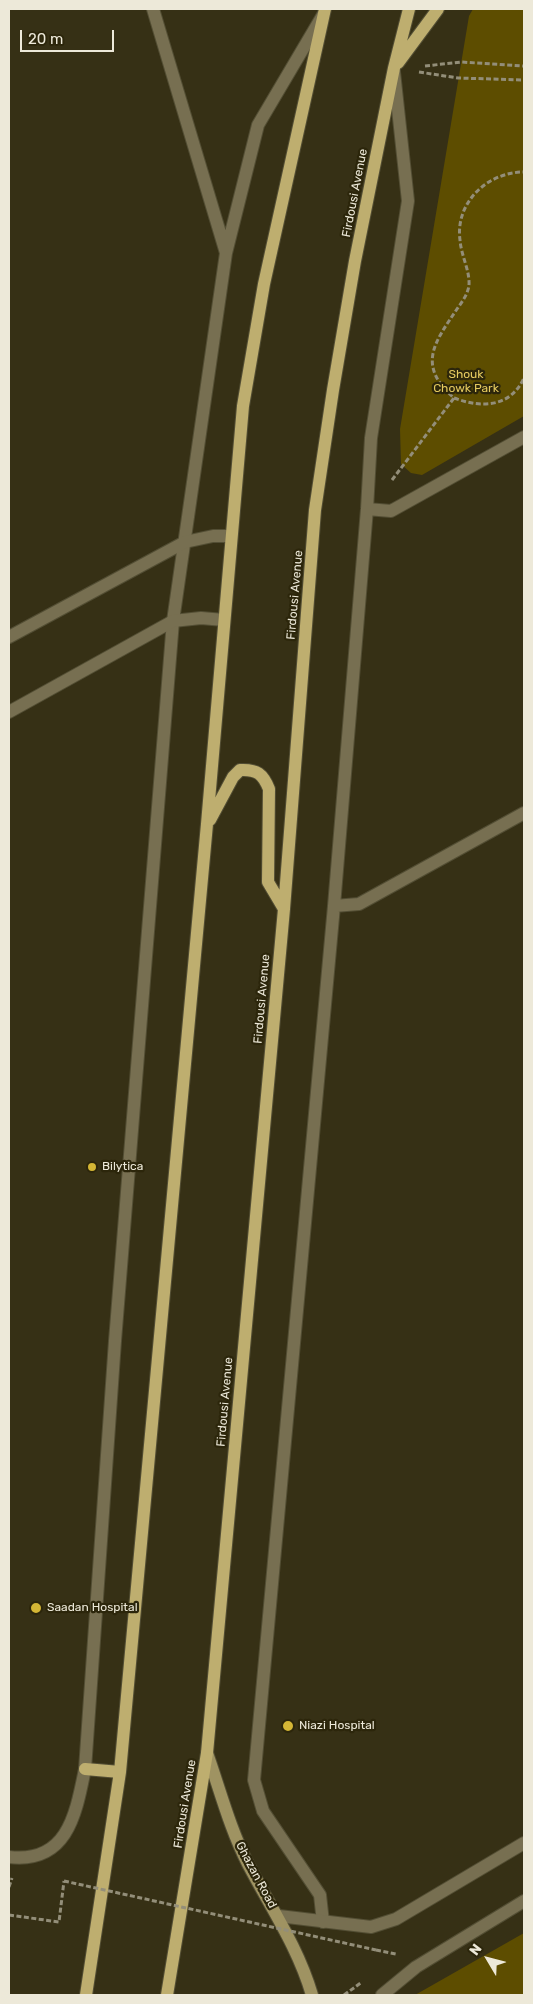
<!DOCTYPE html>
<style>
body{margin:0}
#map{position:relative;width:533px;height:2004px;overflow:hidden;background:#363015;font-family:Rubik,sans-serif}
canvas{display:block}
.frame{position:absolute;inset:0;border:10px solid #ede9d9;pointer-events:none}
.north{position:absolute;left:463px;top:1934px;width:50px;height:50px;-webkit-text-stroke:4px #2c260b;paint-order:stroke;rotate:307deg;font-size:14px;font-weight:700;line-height:20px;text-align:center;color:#ede9d9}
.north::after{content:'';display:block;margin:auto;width:18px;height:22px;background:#ede9d9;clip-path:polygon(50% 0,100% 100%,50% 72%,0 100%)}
.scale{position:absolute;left:20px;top:30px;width:94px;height:22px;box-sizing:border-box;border:2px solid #ede9d9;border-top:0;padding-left:6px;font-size:15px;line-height:18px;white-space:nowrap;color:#ede9d9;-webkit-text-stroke:4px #2c260b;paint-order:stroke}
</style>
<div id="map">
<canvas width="533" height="2004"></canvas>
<div class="frame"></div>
<div class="north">N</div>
<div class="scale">20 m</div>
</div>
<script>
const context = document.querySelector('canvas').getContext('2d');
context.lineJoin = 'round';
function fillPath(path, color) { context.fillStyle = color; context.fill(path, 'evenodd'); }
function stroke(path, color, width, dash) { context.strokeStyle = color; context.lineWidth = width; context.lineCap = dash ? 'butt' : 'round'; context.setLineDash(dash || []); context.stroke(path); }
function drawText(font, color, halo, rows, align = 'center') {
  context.font = font + ' Rubik,sans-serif'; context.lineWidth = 4.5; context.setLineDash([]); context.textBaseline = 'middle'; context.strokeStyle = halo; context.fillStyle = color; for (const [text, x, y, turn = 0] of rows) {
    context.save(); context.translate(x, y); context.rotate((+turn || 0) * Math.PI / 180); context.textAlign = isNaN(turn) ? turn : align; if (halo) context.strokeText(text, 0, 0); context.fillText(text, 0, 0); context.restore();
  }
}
fillPath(new Path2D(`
 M473 9H524V416L422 475 411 473 401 464 400 429 469 16Z
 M524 1933V1995H415Z`), '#5d4d00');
const minor = new Path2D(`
 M153 9 226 253
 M367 509 391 511 524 437
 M334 906 359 904 524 813
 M85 1769 115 1341 173 621 226 253 258 125 323 15
 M323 1922 320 1895 263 1811 254 1780 334 906 367 509 371 438 408 201 394 72`);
const tertiary = new Path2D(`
 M9 637 185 542 213 536H231
 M9 712 173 621 201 618 224 620
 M9 1857C68 1864 76 1813 85 1769
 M279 1916 371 1927 396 1919 524 1843
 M382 1995 416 1967 524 1901`);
const secondary = new Path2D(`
 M207 1753C220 1790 230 1829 248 1864 271 1908 298 1947 312 1995`);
const primary = new Path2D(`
 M398 63 438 9
 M210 820 233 777 240 770C257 769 263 774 269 789L268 882 284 909
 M85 1769 120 1772
 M86 1995 120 1772 207 824 243 406 264 284 325 9
 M167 1995 207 1753 284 909 315 510 333 390 355 261 394 68 409 9`);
stroke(minor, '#534e34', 14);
stroke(tertiary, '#534e34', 14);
stroke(secondary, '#534e34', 14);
stroke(primary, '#534e34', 14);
stroke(new Path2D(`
 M425 66 461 62 524 66
 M419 72 458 78 524 80
 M454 398C481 408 510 408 524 378
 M392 480 454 398C416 365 435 342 457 309 462 302 468 294 469 285 470 271 461 255 460 240 455 203 487 172 524 172
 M9 1887 12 1878
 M9 1915 59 1922 64 1881
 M376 1950 396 1954
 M344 1995 362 1982`), '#938e79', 3, [5, 2.5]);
stroke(minor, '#776f51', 12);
stroke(tertiary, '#776f51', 12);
stroke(secondary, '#9f9362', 12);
stroke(primary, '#beae6f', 12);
stroke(new Path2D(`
 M64 1881 376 1950`), '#938e79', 3, [5, 2.5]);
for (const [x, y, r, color] of [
 [92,1167,5,"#d4b635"],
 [36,1608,6,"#d4b635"],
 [288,1726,6,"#d4b635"]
]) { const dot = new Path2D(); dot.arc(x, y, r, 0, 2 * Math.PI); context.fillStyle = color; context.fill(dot); stroke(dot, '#2c260b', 2); }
drawText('12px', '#ede9d9', '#2c260b', [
 ["Firdousi Avenue",355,193,-79],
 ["Firdousi Avenue",295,595,-85],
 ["Firdousi Avenue",262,999,-85],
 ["Firdousi Avenue",225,1402,-85],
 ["Firdousi Avenue",185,1804,-81],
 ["Ghazan Road",256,1875,62]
]);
drawText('12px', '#e5ca5f', '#2c260b', [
 ["Shouk",466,375],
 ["Chowk Park",466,389]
]);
drawText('12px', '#ede9d9', '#2c260b', [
 ["Bilytica",102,1167],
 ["Saadan Hospital",47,1608],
 ["Niazi Hospital",299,1726]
], 'left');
</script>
